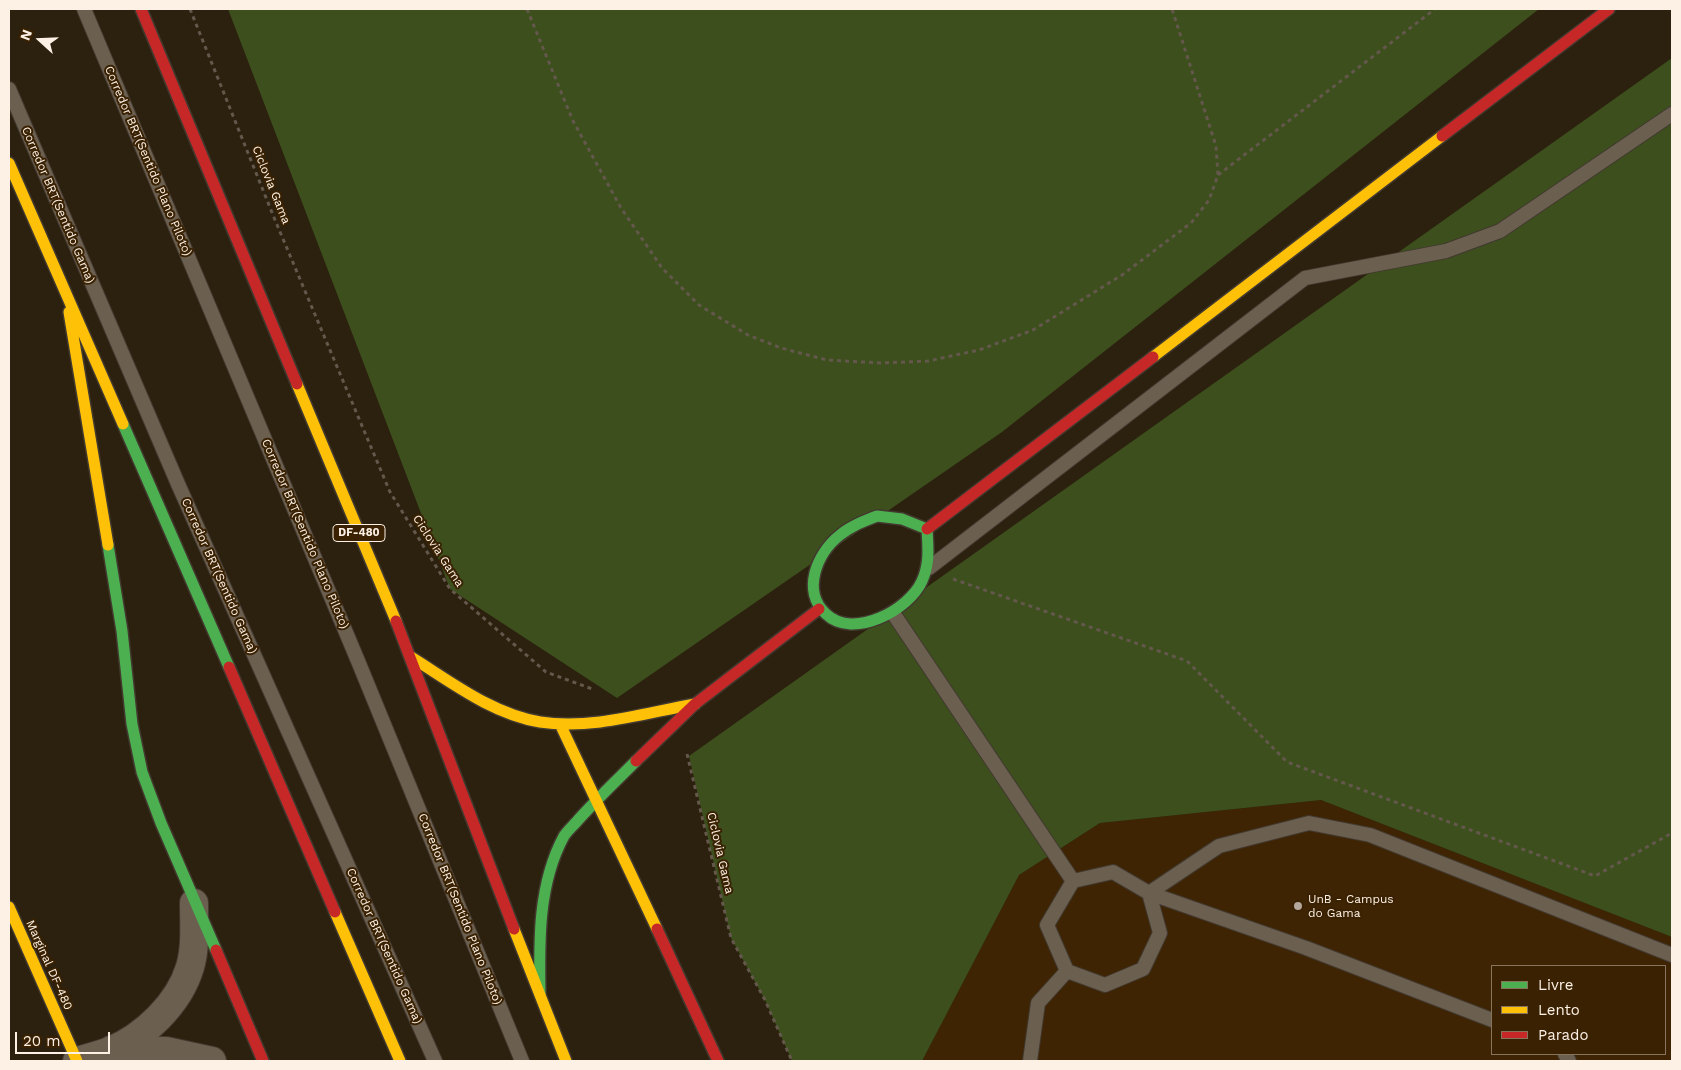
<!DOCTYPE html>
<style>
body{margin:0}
#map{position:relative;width:1681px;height:1070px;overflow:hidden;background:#2c200f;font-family:"Work Sans",sans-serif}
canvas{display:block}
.frame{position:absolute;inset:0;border:10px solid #fdf1e5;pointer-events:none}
.legend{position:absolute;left:1491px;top:965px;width:175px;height:90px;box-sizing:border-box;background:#392102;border:1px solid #87745d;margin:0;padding:6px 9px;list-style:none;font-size:15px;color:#fdf1e5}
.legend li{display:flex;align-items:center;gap:10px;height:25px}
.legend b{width:25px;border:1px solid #87745d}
.north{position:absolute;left:15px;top:15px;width:50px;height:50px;-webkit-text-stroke:4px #392102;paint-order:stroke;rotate:290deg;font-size:14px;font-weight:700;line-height:20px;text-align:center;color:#fdf1e5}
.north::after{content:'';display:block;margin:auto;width:18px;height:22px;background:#fdf1e5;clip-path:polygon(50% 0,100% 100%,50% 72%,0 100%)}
.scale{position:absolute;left:15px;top:1032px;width:95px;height:22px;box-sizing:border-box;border:2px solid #fdf1e5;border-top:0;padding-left:6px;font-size:15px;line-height:18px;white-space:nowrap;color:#fdf1e5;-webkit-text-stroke:4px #392102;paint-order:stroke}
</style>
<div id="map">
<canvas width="1681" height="1070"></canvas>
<div class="frame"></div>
<ul class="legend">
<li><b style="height:6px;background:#4caf50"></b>Livre</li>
<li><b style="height:6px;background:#ffc107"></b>Lento</li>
<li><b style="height:6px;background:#c62828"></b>Parado</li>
</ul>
<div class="north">N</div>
<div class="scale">20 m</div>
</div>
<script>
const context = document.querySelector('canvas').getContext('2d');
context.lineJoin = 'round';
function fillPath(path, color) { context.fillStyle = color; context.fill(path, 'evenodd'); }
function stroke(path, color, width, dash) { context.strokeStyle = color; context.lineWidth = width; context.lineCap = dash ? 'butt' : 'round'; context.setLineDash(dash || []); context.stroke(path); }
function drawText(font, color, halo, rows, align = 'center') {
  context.font = font + ' "Work Sans",sans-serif'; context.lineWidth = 4; context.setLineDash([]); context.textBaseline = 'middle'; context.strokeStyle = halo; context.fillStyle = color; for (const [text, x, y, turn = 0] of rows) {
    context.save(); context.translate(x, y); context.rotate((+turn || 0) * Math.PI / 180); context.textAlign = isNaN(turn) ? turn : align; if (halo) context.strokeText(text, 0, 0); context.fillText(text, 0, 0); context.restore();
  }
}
fillPath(new Path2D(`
 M1321 800 1672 937V1061H922L1019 875 1100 823ZM1492 966H1665V1054H1492Z`), '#3e2402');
fillPath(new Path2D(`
 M228 9H1539L1002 432 617 698 450 589Z
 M1672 58V937L1321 800 1100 823 1019 875 922 1061H792L765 1000 731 938 689 756Z`), '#3c4f1d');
const lane = new Path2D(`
 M84 9 358 661 522 1061
 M9 89 178 484 435 1061
 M929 568 1305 278 1446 251 1500 231 1672 114
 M893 613 1073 881
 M1113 872 1149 893 1160 933 1143 969 1105 985 1067 971 1047 925 1073 881Z
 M1149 893 1219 846 1309 823 1370 835 1672 955
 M1149 893 1306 948 1492 1020
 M1565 1054 1569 1061
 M1030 1061 1038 1003 1067 971`);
const street = new Path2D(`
 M111 1050 166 1051 212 1061
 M77 1061C88 1058 99 1055 110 1051 144 1037 179 1004 190 967 196 947 194 924 194 903`);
const fast = new Path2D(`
 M123 424 229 667
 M877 516 902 519 927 529C928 548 930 563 922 581 909 610 853 640 826 614 801 591 817 553 840 535 851 526 864 521 877 516Z
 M108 545 122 631 132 724 142 772 161 823 216 950
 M540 994C539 941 538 884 564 836 568 830 575 824 579 819 597 799 617 780 636 761`);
const slow = new Path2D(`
 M9 163 123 424
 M69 312 108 545
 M1153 357 1442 136
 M297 384 396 621
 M411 657C451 682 492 714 540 722 591 730 645 713 695 704
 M560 724 657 929
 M9 907 77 1061
 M335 912 400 1061
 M514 929 566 1061`);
const jam = new Path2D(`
 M141 9 297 384
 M1442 136 1609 9
 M927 529 1153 357
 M396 621 514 929
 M229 667 335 912
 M636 761 695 704 819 609
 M657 929 718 1061
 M216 950 263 1061`);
stroke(lane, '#42392f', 16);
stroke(street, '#42392f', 30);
stroke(fast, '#42392f', 14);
stroke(slow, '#42392f', 14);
stroke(jam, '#42392f', 14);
stroke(new Path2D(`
 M190 9 275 220 390 492 450 589 546 672 595 690
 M527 9 573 121 621 208 662 268 699 305 748 335 781 348 827 360 881 363 928 361 979 350 1033 330 1122 275 1191 223 1209 200 1218 175 1216 146 1172 9
 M1218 175 1435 9
 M953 579 1187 661 1287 762 1595 876 1672 833
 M687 754 731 938 765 1000 792 1061`), '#63584b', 3, [4, 4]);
stroke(lane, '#6b5f50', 14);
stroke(street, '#6b5f50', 28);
stroke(fast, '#4caf50', 11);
stroke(slow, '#ffc107', 11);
stroke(jam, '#c62828', 11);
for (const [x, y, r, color] of [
 [1298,906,5,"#b4a89a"]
]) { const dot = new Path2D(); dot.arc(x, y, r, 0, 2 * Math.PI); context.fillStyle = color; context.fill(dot); stroke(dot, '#392102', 2); }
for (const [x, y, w] of [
 [359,533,52]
]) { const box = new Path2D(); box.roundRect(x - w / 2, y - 8.5, w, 17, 4); context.fillStyle = '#392102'; context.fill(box); stroke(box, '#fdf1e5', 1); }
drawText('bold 11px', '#fdf1e5', null, [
 ["DF-480",359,533]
]);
drawText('12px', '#fdf1e5', '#392102', [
 ["Corredor BRT(Sentido Plano Piloto)",148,161,67],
 ["Ciclovia Gama",271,185,68],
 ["Corredor BRT(Sentido Gama)",58,205,67],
 ["Corredor BRT(Sentido Plano Piloto)",305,534,67],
 ["Ciclovia Gama",438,551,57],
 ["Corredor BRT(Sentido Gama)",219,576,66],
 ["Ciclovia Gama",720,853,77],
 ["Corredor BRT(Sentido Plano Piloto)",460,909,68],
 ["Corredor BRT(Sentido Gama)",384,946,66],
 ["Marginal DF-480",49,965,66]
]);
drawText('12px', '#fdf1e5', '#392102', [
 ["UnB - Campus",1308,899],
 ["do Gama",1308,913]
], 'left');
</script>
